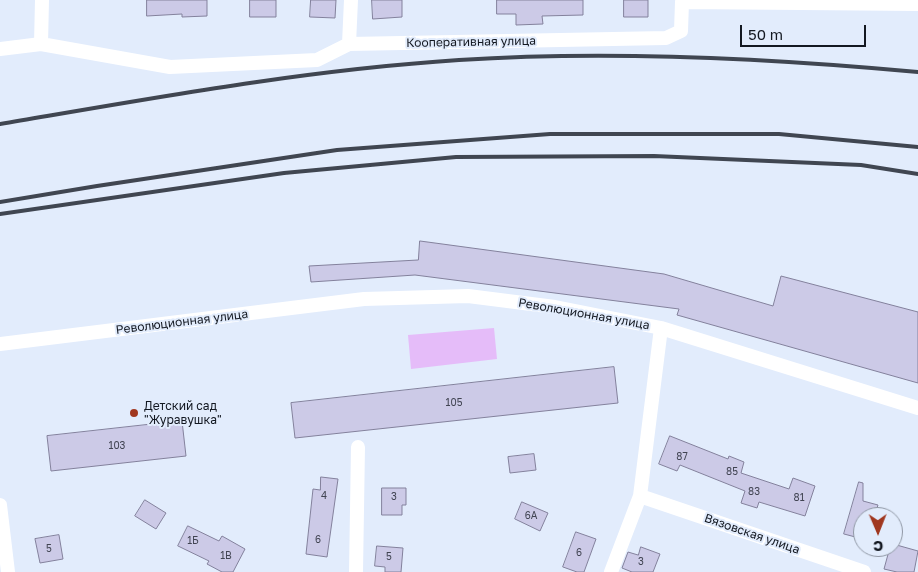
<!DOCTYPE html>
<meta charset="utf-8">
<style>
body{margin:0}
#map{position:relative;width:918px;height:572px;overflow:hidden;background:#e2ecfc;font-family:"Golos Text",sans-serif}
canvas{display:block}
.north{position:absolute;left:853px;top:507px;width:50px;height:50px;box-sizing:border-box;background:#e2ecfc;border:1px solid #8f97a4;border-radius:50%;rotate:179deg;font-size:14px;font-weight:700;line-height:20px;text-align:center;color:#131821}
.north::after{content:'';display:block;margin:auto;width:18px;height:22px;background:#a0371f;clip-path:polygon(50% 0,100% 100%,50% 72%,0 100%)}
.scale{position:absolute;left:740px;top:25px;width:126px;height:22px;box-sizing:border-box;border:2px solid #131821;border-top:0;padding-left:6px;font-size:15px;line-height:18px;white-space:nowrap;color:#131821;-webkit-text-stroke:4px #e2ecfc;paint-order:stroke}
</style>
<div id="map">
<canvas width="918" height="572"></canvas>
<div class="north">С</div>
<div class="scale">50 m</div>
</div>
<script>
const context = document.querySelector('canvas').getContext('2d');
context.lineJoin = 'round';
function fillPath(path, color) { context.fillStyle = color; context.fill(path, 'evenodd'); }
function stroke(path, color, width, dash) { context.strokeStyle = color; context.lineWidth = width; context.lineCap = dash ? 'butt' : 'round'; context.setLineDash(dash || []); context.stroke(path); }
function drawText(font, color, halo, rows, align = 'center') {
  context.font = font + ' "Golos Text",sans-serif'; context.lineWidth = 4; context.setLineDash([]); context.textBaseline = 'middle'; context.strokeStyle = halo; context.fillStyle = color; for (const [text, x, y, turn = 0] of rows) {
    context.save(); context.translate(x, y); context.rotate((+turn || 0) * Math.PI / 180); context.textAlign = isNaN(turn) ? turn : align; if (halo) context.strokeText(text, 0, 0); context.fillText(text, 0, 0); context.restore();
  }
}
fillPath(new Path2D(`
 M494 328 497 359 411 369 408 335Z`), '#e5bcf9');
const building = new Path2D(`
 M147 0H207V16L182 17V14L147 16Z
 M250 0H276V17H250Z
 M311 0H336L335 18 310 17Z
 M372 0H402V17L373 19Z
 M497 0H583V15L542 16 543 24 516 25V14H497Z
 M624 0H648V17H624Z
 M420 241 664 274 773 306 781 276 918 312V383L677 315 679 309 415 275 311 282 309 266 418 260Z
 M614 367 618 403 295 438 291 403Z
 M182 421 186 456 51 471 47 436Z
 M670 436 728 459 729 456 744 462 741 473 789 489 793 478 815 486 805 516 759 502 757 508 741 503 745 491 680 465 677 471 659 464Z
 M534 454 536 470 510 473 508 457Z
 M321 477 338 479 327 557 306 554 313 489 320 490Z
 M859 482 863 483V501L878 505 874 517H863V539L844 534Z
 M382 488H406V505H402V515H382Z
 M145 500 166 513 156 529 135 516Z
 M522 502 548 513 540 531 515 519Z
 M188 526 219 541 222 536 245 549 233 572H222L207 564 209 561 178 546Z
 M576 532 596 539 584 572H577L563 567Z
 M59 535 63 559 40 563 35 539Z
 M893 544 918 551 914 572H897L884 569 890 547H893Z
 M377 546 403 548 401 572H385V567L375 566Z
 M641 547 660 554 653 572H632L622 568 628 552 638 555Z`);
fillPath(building, '#cccae7');
stroke(building, '#83819c', 1);
stroke(new Path2D(`
 M41 44 42 0
 M349 44 351 0
 M0 49 41 44 170 67 317 60 349 44 666 38 681 31 682 2 918 4
 M0 344 364 299 468 296 555 307 661 328 918 408
 M640 496 864 572
 M0 505 8 572
 M356 572 358 447
 M611 572 640 496 661 328`), '#fff', 14);
stroke(new Path2D(`
 M0 124C153 98 305 70 459 60 611 50 767 58 918 72
 M0 202 97 186 337 150 550 134H779L918 147
 M0 214 284 173 456 157 654 156 861 165 918 174`), '#404651', 4);
for (const [x, y, r, color] of [
 [134,413,5,"#a0371f"]
]) { const dot = new Path2D(); dot.arc(x, y, r, 0, 2 * Math.PI); context.fillStyle = color; context.fill(dot); stroke(dot, '#e2ecfc', 2); }
drawText('10px', '#414452', null, [
 ["105",454,403],
 ["103",117,446],
 ["87",682,457],
 ["85",732,472],
 ["83",754,492],
 ["4",324,496],
 ["3",394,497],
 ["81",799,498],
 ["6А",531,516],
 ["6",318,540],
 ["1Б",193,541],
 ["5",49,549],
 ["6",579,553],
 ["1В",226,556],
 ["5",389,557],
 ["3",641,562]
]);
drawText('12px', '#131821', '#e2ecfc', [
 ["Кооперативная улица",471,42,-1],
 ["Революционная улица",584,314,10],
 ["Революционная улица",182,322,-7],
 ["Вязовская улица",752,534,19]
]);
drawText('12px', '#131821', '#e2ecfc', [
 ["Детский сад",144,406],
 ["\"Журавушка\"",144,420]
], 'left');
</script>
